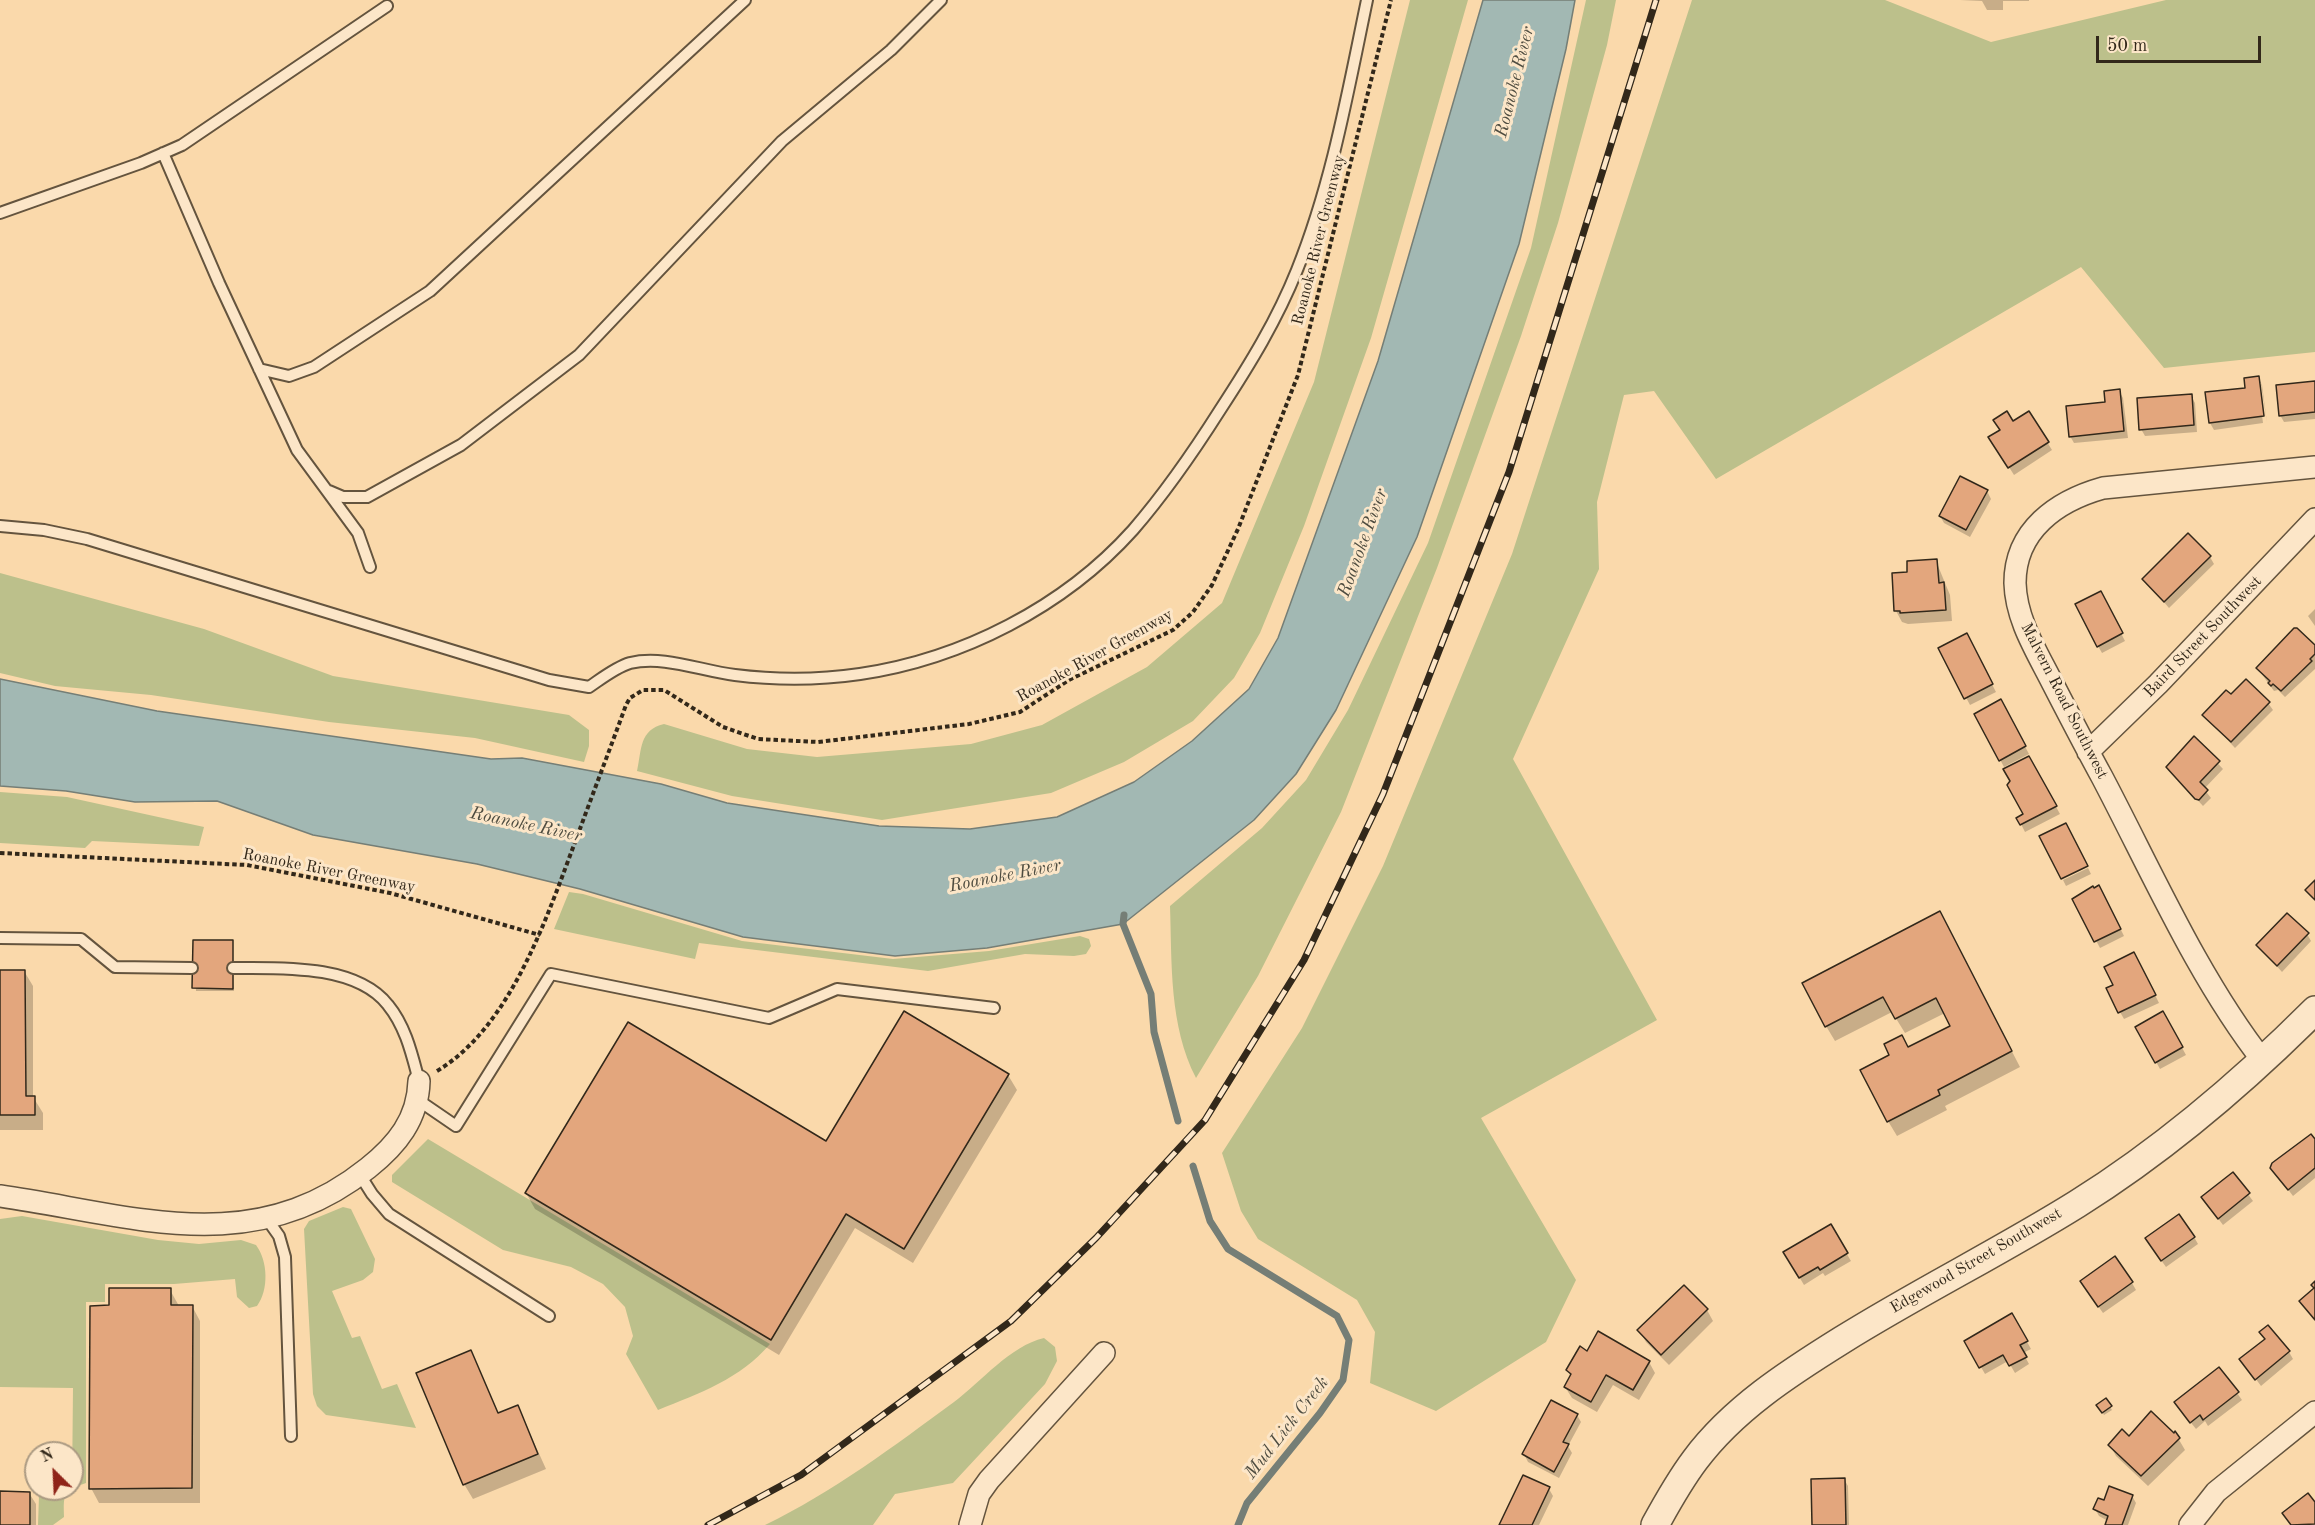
<!DOCTYPE html>
<style>
body{margin:0}
#map{position:relative;width:2315px;height:1525px;overflow:hidden;background:#fad9ab;font-family:"Old Standard TT",serif}
canvas{display:block}
.north{position:absolute;left:24px;top:1441px;width:60px;height:60px;box-sizing:border-box;background:#fce6c8;border:2px solid #ab9a82;border-radius:50%;rotate:336deg;font-size:16px;font-weight:700;line-height:24px;text-align:center;color:#32281a}
.north::after{content:'';display:block;margin:auto;width:21px;height:27px;background:#8f2418;clip-path:polygon(50% 0,100% 100%,50% 72%,0 100%)}
.scale{position:absolute;left:2096px;top:36px;width:165px;height:27px;box-sizing:border-box;border:3px solid #32281a;border-top:0;padding-left:8px;font-size:18px;line-height:21px;white-space:nowrap;color:#32281a;-webkit-text-stroke:4px #fce6c8;paint-order:stroke}
</style>
<div id="map">
<canvas width="2315" height="1525"></canvas>
<div class="north">N</div>
<div class="scale">50 m</div>
</div>
<script>
const context = document.querySelector('canvas').getContext('2d');
context.lineJoin = 'round';
function fillPath(path, color) { context.fillStyle = color; context.fill(path, 'evenodd'); }
function stroke(path, color, width, dash) { context.strokeStyle = color; context.lineWidth = width; context.lineCap = dash ? 'butt' : 'round'; context.setLineDash(dash || []); context.stroke(path); }
function drawText(font, color, halo, rows, align = 'center') {
  context.font = font + ' "Old Standard TT",serif'; context.lineWidth = 6; context.setLineDash([]); context.textBaseline = 'middle'; context.strokeStyle = halo; context.fillStyle = color; for (const [text, x, y, turn = 0] of rows) {
    context.save(); context.translate(x, y); context.rotate((+turn || 0) * Math.PI / 180); context.textAlign = isNaN(turn) ? turn : align; if (halo) context.strokeText(text, 0, 0); context.fillText(text, 0, 0); context.restore();
  }
}
fillPath(new Path2D(`
 M1410 0H1468L1371 338 1304 526 1260 633 1234 678 1193 721 1124 762 1051 793 882 820 732 796 637 771C642 749 639 730 664 724L747 749 817 757 971 744 1042 725 1147 667 1222 603 1314 382Z
 M1586 0H1616L1607 45 1558 223 1521 336 1437 568 1341 812 1258 976 1196 1078C1169 1025 1172 964 1170 906L1262 828 1306 780 1348 710 1428 543 1531 248Z
 M1692 0H1885L1991 42 2166 0H2315V352L2164 368 2081 267 1716 479 1654 391 1624 395 1597 502 1599 569 1513 759 1657 1020 1481 1118 1576 1280 1546 1342 1436 1411 1370 1383 1375 1332 1357 1300 1258 1239 1241 1211 1222 1153 1302 1028 1383 866 1512 554Z
 M0 573 204 629 333 676 569 715 589 730V746L584 762 475 738 329 722 151 695 55 686 0 673Z
 M0 792 67 797 204 827 199 846 92 841 85 848 0 843Z
 M569 892 583 894 742 941 893 959 989 951 1080 936 1089 939 1091 946 1086 954 1074 956 1025 954 928 971 699 943 695 959 554 929Z
 M428 1139 770 1344C740 1379 700 1393 658 1410L626 1354 633 1336 625 1307 603 1284 571 1267 503 1250 392 1182V1175Z
 M343 1207 351 1209 375 1259 373 1272 363 1280 332 1291 352 1338 360 1336 382 1389 397 1384 416 1428 326 1415 317 1406 313 1394 304 1229 309 1221Z
 M22 1216 158 1240 199 1244 241 1240 256 1245C268 1261 269 1290 257 1306L249 1308 237 1297 235 1279 174 1284H105V1302H86V1483L72 1488 73 1388 0 1387V1219Z
 M1044 1338 1055 1347 1057 1361 1045 1384 953 1483 895 1494 873 1525H765C833 1492 894 1446 954 1402 982 1381 1010 1346 1044 1338Z
 M59 1489H70C62 1495 64 1507 64 1517L53 1525H38L39 1496 53 1495Z`), '#bcc08b');
const water = new Path2D(`
 M1483 0H1575L1566 49 1519 244 1417 537 1336 710 1296 774 1254 820 1123 924 987 948 895 956 743 937 580 889 477 864 313 835 217 801 135 802 66 791 0 786V679L157 711 491 759 522 758 661 784 727 803 879 826 970 829 1057 817 1134 782 1192 741 1249 689 1278 638 1378 361Z`);
fillPath(water, '#a2b8b3');
stroke(water, '#757e76', 1.5);
fillPath(new Path2D(`
 M1960 0H2029V1H2003V10H1987L1982 1Z
 M2258 377 2262 385 2267 423 2261 383H2258L2263 423 2214 430 2210 423Z
 M2315 382V419L2284 422 2280 415Z
 M2119 391 2123 398 2128 438 2074 443 2070 436Z
 M2191 396 2195 403 2197 432 2145 436 2141 429Z
 M2029 413 2052 450 2014 475 1995 445 2013 423Z
 M1987 491 1991 499 1970 537 1944 523 1940 516Z
 M2210 557 2214 564 2169 608 2144 579Z
 M1936 561 1950 595 1952 621 1908 624 1902 622 1896 611 1909 574Z
 M2104 600 2125 641 2102 653 2098 646Z
 M2315 609V626L2308 616Z
 M1970 642 1996 692 1970 705 1940 648Z
 M2315 647V669L2285 697 2278 690 2274 691 2258 669Z
 M2001 701 2029 754 2004 767 1976 714Z
 M2268 703 2273 710 2235 748 2204 715Z
 M2194 738 2223 769 2204 789 2211 798 2203 806 2168 768Z
 M2029 758 2060 814 2025 832 2018 818 2026 814Z
 M2088 868 2091 874 2066 886 2063 880Z
 M2103 894 2124 936 2100 948 2074 899Z
 M1948 928 2020 1067 1945 1106 1947 1110 1897 1136 1888 1121 1908 1049 1952 1026 1945 1013 1905 1033 1892 1012 1835 1041 1826 1026Z
 M2307 934 2311 941 2282 972 2258 945Z
 M194 941H232L234 991H196Z
 M2138 961 2159 1003 2124 1019 2120 1012 2115 986Z
 M0 971H24L33 986V1097L43 1113V1130H0Z
 M2163 1013 2186 1055 2160 1069 2137 1027Z
 M1008 1075 1017 1090 913 1263 855 1228 779 1355 535 1209 526 1193 827 1143Z
 M2315 1142V1178L2293 1196 2271 1167Z
 M2233 1174 2253 1201 2223 1225 2203 1198Z
 M1830 1226 1851 1261 1825 1276 1823 1273 1804 1285 1785 1253Z
 M2194 1237 2198 1244 2166 1267 2151 1246Z
 M2132 1283 2136 1290 2103 1313 2086 1289Z
 M170 1290 179 1306H192L200 1321V1503H99L91 1488 111 1307Z
 M1707 1310 1713 1321 1669 1365 1646 1342 1639 1330Z
 M2012 1315 2031 1349 2023 1353 2029 1364 2015 1373 2008 1361 1985 1374 1966 1341Z
 M471 1352 499 1414 518 1407 546 1469 473 1499 464 1484Z
 M2289 1352 2293 1359 2261 1386 2241 1359Z
 M1588 1353 1649 1362 1655 1373 1639 1400 1613 1385 1597 1412 1572 1398 1565 1387 1571 1377 1567 1370Z
 M2237 1393 2242 1400 2208 1426 2205 1421 2196 1429 2180 1409Z
 M2106 1400 2112 1410 2104 1415 2098 1405Z
 M1577 1415 1581 1422 1568 1446 1572 1453 1559 1478 1528 1462 1524 1454Z
 M2175 1433 2185 1450 2148 1486 2116 1456 2110 1445 2129 1438Z
 M1524 1477 1549 1489 1553 1496 1539 1525H1500Z
 M1844 1479 1848 1486 1849 1525H1814Z
 M0 1493H29L36 1504V1525H0Z
 M2132 1496 2136 1503 2128 1525H2106L2108 1521 2099 1516 2095 1509 2105 1502Z`), '#0003');
stroke(new Path2D(`
 M1124 915 1123 924 1151 994 1154 1032 1178 1121
 M1193 1166 1210 1221 1228 1249 1337 1316 1349 1340 1343 1380 1320 1413 1247 1503 1238 1525`), '#757e76', 7);
const building = new Path2D(`
 M2259 376 2264 416 2209 423 2205 392 2245 388 2244 378Z
 M2315 381V412L2279 416 2276 385Z
 M2120 389 2124 431 2069 437 2066 406 2105 402 2104 391Z
 M2192 394 2194 425 2139 430 2137 398Z
 M2007 411 2013 421 2029 411 2049 442 2008 468 1988 437 2000 430 1993 420Z
 M1960 476 1988 490 1966 530 1939 516Z
 M2188 533 2211 556 2164 602 2142 579Z
 M1937 559 1939 583 1944 582 1946 610 1900 613V611H1894L1892 573 1907 572V561Z
 M2101 591 2123 633 2097 647 2075 604Z
 M2294 628H2297L2315 645V654L2310 659 2312 661 2281 691 2273 684 2271 686 2268 683 2270 681 2256 668Z
 M1967 633 1993 684 1964 699 1938 648Z
 M2246 679 2270 702 2231 742 2202 715 2226 690 2231 694Z
 M2001 699 2026 746 1999 761 1974 714Z
 M2194 736 2220 761 2200 782 2208 790 2199 800 2195 799 2166 767Z
 M2029 756 2057 806 2020 825 2016 818 2023 814 2007 785 2010 781 2003 769Z
 M2066 823 2088 866 2061 879 2039 836Z
 M2315 880V900L2305 890Z
 M2099 885 2121 929 2094 942 2072 899 2093 886 2094 888Z
 M1940 911 2012 1051 1938 1090 1940 1095 1887 1122 1860 1070 1889 1055 1884 1044 1902 1035 1908 1047 1950 1026 1936 998 1895 1019 1883 997 1825 1027 1802 983Z
 M2287 913 2309 933 2277 966 2256 945Z
 M193 940H233V989L192 988Z
 M2134 952 2156 995 2118 1013 2106 988 2113 985 2104 967Z
 M0 970H25L26 1096H35V1115H0Z
 M904 1011 1009 1074 904 1249 846 1214 771 1340 525 1193 628 1022 826 1141Z
 M2163 1011 2183 1047 2155 1063 2135 1027Z
 M2311 1134 2315 1139V1168L2288 1190 2270 1168 2272 1163Z
 M2233 1172 2250 1193 2218 1219 2201 1197Z
 M2179 1214 2195 1237 2161 1261 2145 1238Z
 M1831 1224 1848 1253 1820 1270 1818 1267 1799 1278 1783 1252Z
 M2115 1256 2133 1282 2098 1307 2080 1281Z
 M2315 1281V1320L2299 1301 2314 1288 2311 1285Z
 M1684 1285 1708 1309 1661 1355 1637 1330Z
 M109 1288H171V1305H193L192 1488 89 1489 90 1306 109 1305Z
 M2012 1313 2028 1341 2020 1345 2027 1357 2009 1366 2003 1355 1979 1368 1964 1341Z
 M2268 1325 2290 1351 2255 1380 2239 1359 2265 1339 2259 1332Z
 M1598 1331 1650 1361 1633 1390 1606 1375 1591 1402 1564 1387 1571 1374 1566 1370 1580 1346 1587 1351Z
 M471 1350 498 1413 518 1405 538 1454 463 1485 416 1373Z
 M2219 1367 2239 1392 2203 1420 2200 1415 2190 1423 2174 1402Z
 M2106 1398 2112 1406 2102 1413 2096 1405Z
 M1551 1400 1578 1414 1563 1442 1569 1444 1554 1472 1522 1454Z
 M2151 1411 2174 1433 2175 1431 2180 1438 2141 1476 2108 1445 2122 1429 2129 1436Z
 M1523 1475 1550 1487 1532 1525H1499Z
 M1845 1478 1846 1525H1812L1811 1479Z
 M2109 1486 2133 1495 2122 1525H2105L2108 1516 2093 1509 2098 1498 2104 1500Z
 M0 1491 30 1492V1525H0Z
 M2308 1493 2315 1502V1524L2291 1525 2282 1513Z`);
fillPath(building, '#e3a67d');
stroke(building, '#32281a', 1.5);
const service = new Path2D(`
 M163 153 219 283 297 450 358 533 370 567
 M0 213 141 163 182 145 387 6
 M259 369 289 376 314 367 430 291 745 0
 M329 491 343 497H367L461 445 579 355 782 141 891 50 941 0
 M0 526 44 530 87 539 549 680 589 687C601 679 616 667 630 663 664 655 701 671 735 675 775 680 819 680 860 674 962 659 1064 607 1133 530 1165 493 1194 451 1220 410 1250 364 1277 320 1297 270 1332 183 1348 91 1367 0
 M0 938 81 939 115 967 192 968
 M233 968C280 968 356 964 388 1005 406 1027 412 1055 419 1081
 M418 1100 456 1126 551 974 769 1018 837 989 994 1008
 M360 1175 372 1194 389 1214 549 1316
 M267 1219 279 1236 285 1257 291 1436`);
const minor = new Path2D(`
 M2088 752 2158 684 2315 519
 M2263 1061C2198 978 2151 870 2102 777 2085 746 2069 715 2053 684 2037 652 2016 620 2015 583 2015 530 2057 501 2103 488L2315 467
 M0 1196C132 1215 252 1261 368 1168 397 1145 418 1119 419 1081
 M970 1525 979 1494 989 1480 1104 1353
 M2190 1525 2216 1492 2315 1412`);
const tertiary = new Path2D(`
 M1655 1525C1667 1503 1680 1480 1695 1460 1733 1409 1789 1373 1842 1340 1919 1292 2000 1252 2077 1204 2163 1150 2243 1082 2315 1010`);
stroke(service, '#64543e', 14);
stroke(minor, '#64543e', 24);
stroke(tertiary, '#64543e', 30);
stroke(new Path2D(`
 M0 853 247 865 390 893 540 935
 M437 1071C512 1026 547 916 577 837 593 793 610 749 626 705L630 698 643 690H664L723 727 758 739 818 742 969 724 1020 712 1069 680 1173 630 1193 612 1212 585 1238 529 1298 375 1391 0`), '#32281a', 4, [4.5, 3]);
stroke(service, '#fce6c8', 10);
stroke(minor, '#fce6c8', 21);
stroke(tertiary, '#fce6c8', 27);
const rail = new Path2D(`
 M708 1525 801 1475 1011 1321 1096 1238 1205 1120 1304 960 1383 794 1509 472 1656 0`);
stroke(rail, '#32281a', 7);
stroke(rail, '#fce6c8', 4.5, [14]);
drawText('16px', '#32281a', '#fce6c8', [
 ["Roanoke River Greenway",1319,240,-76],
 ["Baird Street Southwest",2203,637,-46],
 ["Roanoke River Greenway",1095,656,-29],
 ["Malvern Road Southwest",2064,701,63],
 ["Roanoke River Greenway",329,871,11],
 ["Edgewood Street Southwest",1976,1261,-30]
]);
drawText('italic 18px', '#4e4c40', '#fce6c8', [
 ["Roanoke River",1515,82,-76],
 ["Roanoke River",1363,543,-70],
 ["Roanoke River",526,825,12],
 ["Roanoke River",1005,876,-11],
 ["Mud Lick Creek",1287,1428,-52]
]);
</script>
